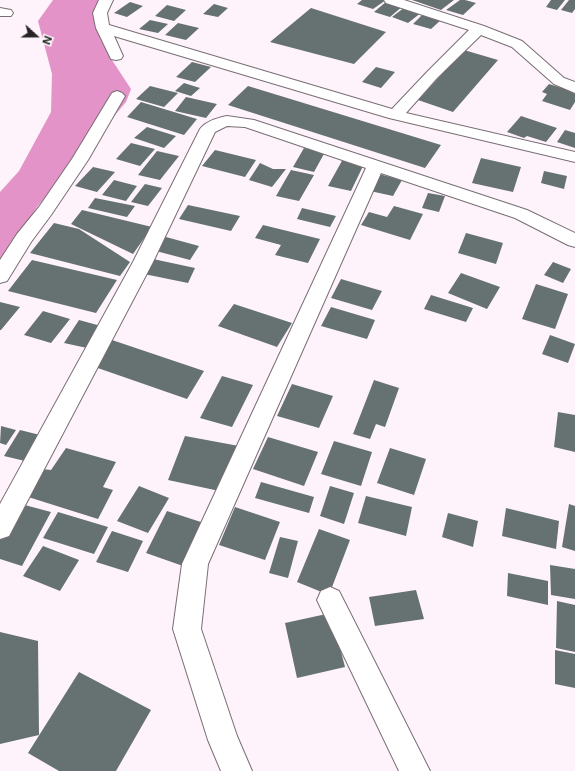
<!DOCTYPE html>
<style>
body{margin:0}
#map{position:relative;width:575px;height:771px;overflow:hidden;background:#fef3fa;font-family:Inter,sans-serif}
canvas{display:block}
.north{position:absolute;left:16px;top:16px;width:40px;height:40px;-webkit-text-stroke:3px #fff;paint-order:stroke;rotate:111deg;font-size:11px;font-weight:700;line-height:16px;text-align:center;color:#272325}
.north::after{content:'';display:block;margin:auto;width:14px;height:18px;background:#272325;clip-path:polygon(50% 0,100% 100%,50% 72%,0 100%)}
</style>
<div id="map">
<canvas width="575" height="771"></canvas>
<div class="north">N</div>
</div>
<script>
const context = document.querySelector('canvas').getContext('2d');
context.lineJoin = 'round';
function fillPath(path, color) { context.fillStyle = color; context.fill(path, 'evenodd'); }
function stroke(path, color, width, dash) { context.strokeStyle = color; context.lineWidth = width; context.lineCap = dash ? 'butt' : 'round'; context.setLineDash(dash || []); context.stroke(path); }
fillPath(new Path2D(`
 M53 0H105L110 57 131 89 126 102 37 207 0 264V192L19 171 51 112 52 74 38 21Z`), '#e493c8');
fillPath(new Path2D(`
 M362 0H386L373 9 357 4Z
 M412 0H454L441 10Z
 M460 0H465L476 3 463 15 446 10Z
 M551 0H565L557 10 546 7Z
 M569 0H575V9L572 13 561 10Z
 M387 1 403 6 390 17 374 12Z
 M130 2 143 6 127 17 114 13Z
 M214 4 228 8 218 17 203 14Z
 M167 5 186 10 174 21 155 16Z
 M405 7 422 12 408 23 392 17Z
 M311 8 386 32 354 64 270 42Z
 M423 14 442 19 431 29 413 24Z
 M150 20 168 24 158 33 139 29Z
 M178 23 199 28 186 40 165 35Z
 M464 50 498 60 453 112 418 100Z
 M192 62 211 67 195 82 176 77Z
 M376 67 395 72 381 88 362 82Z
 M184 83 200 88 191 96 175 91Z
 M549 84 575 92V102L570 110 542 101 547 94 542 92Z
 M150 86 178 93 164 107 136 99Z
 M248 86 441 145 425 168 228 105Z
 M186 97 217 104 206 118 175 111Z
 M141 102 197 119 184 135 127 117Z
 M521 116 557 128 546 142 527 136 524 138 507 132Z
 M147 127 176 136 164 148 134 138Z
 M565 130 575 133V148L557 142Z
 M131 143 155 149 140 166 116 159Z
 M304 148 325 152 314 172 293 167Z
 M215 150 256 160 245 177 202 166Z
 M157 151 179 156 160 180 138 175Z
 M481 158 521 167 513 192 472 183Z
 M343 159 364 164 351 191 328 186Z
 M260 163 273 169H286L272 187 249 180Z
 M93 167 115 172 97 192 75 186Z
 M291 170 314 175 299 201 276 196Z
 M544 171 567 176 564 189 541 183Z
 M379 174 402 180 393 196 370 191Z
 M114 180 137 186 126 201 102 195Z
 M145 184 162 188 148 206 131 202Z
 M428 193 445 196 439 212 422 208Z
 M95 198 135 206 127 217 88 208Z
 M188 205 240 216 231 231 179 219Z
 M394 206 423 214 410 240 361 225 369 212 387 217Z
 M302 208 336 216 330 227 297 219Z
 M82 210 152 227 133 254 71 224Z
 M54 223 79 229 130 262 120 276 30 253Z
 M263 225 320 239 308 263 275 255 281 245 255 238Z
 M466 233 503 243 496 264 458 253Z
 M166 237 199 246 190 260 156 251Z
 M153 259 195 268 188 283 144 274Z
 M32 260 117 280 96 313 8 291Z
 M553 262 571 269 563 283 544 275Z
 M461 273 500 287 487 309 448 293Z
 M341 279 382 291 372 310 331 298Z
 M536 284 568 294 555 329 522 319Z
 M431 295 473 308 466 322 424 309Z
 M0 302 20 307 1 330H0Z
 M234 304 292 323 277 347 218 326Z
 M331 307 375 320 367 339 321 326Z
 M43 311 70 319 51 343 24 335Z
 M79 320 101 326 87 348 64 343Z
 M550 335 575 344 568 363 542 354Z
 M112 340 204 371 187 399 92 366Z
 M222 376 253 385 232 427 200 418Z
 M374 380 399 388 385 427 376 424 370 439 353 434Z
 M292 384 333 396 319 428 277 416Z
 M558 412 575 415V452L554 447Z
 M1 426 16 430 6 445 0 443Z
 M20 430 40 435 25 461 4 456Z
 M185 436 239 446 224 492 168 480Z
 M268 437 318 452 304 486 253 469Z
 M334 441 372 452 361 486 321 474Z
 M66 448 116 462 103 487 113 490 98 519 25 496 42 469 51 470Z
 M390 448 426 459 414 495 377 483Z
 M261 482 314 497 309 513 255 498Z
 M139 486 169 498 148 533 117 521Z
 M330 486 354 493 344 524 320 516Z
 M366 496 412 507 406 536 358 523Z
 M21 504 51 512 22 566 0 559V539Z
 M569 504 575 506V551L562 547Z
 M235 507 280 522 265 560 219 545Z
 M506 508 559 521 556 549 502 536Z
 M167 511 204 523 183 566 146 553Z
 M58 512 108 527 94 554 43 538Z
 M448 513 478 521 473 547 442 537Z
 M319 529 350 540 329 595 297 582Z
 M112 531 143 541 128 572 96 562Z
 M280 537 298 541 288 578 269 573Z
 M43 546 79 560 60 591 23 576Z
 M550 565 575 569V599L551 595Z
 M508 573 548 581V605L507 596Z
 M416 590 424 619 375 626 369 597Z
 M557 601 575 605V652L556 648Z
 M331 613 345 667 297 678 285 623Z
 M0 632 38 641 39 735 0 744Z
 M555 650 575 654V688L555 684Z
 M79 672 151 710 116 771H59L28 753Z`), '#657271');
const minor = new Path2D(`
 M99 0H113L107 13 109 25 392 109 427 72 469 30 386 3 384 0H404L484 26 522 41 564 78 575 82V93L554 84 512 47 481 35 437 78 406 113 575 152V162L389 118 114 36 123 56 121 59 116 60 111 59 96 28 93 13Z
 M0 8 11 10 13 13 11 16H0Z
 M117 91 122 93 125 96 88 160 51 215 31 242 7 281 0 283V260L17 234 39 207 72 159 112 93Z
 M227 116 254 120 527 210 575 233V247L568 245 515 218 381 173 208 564 201 629 237 736 252 771H221L208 740 173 629 182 564 366 168 245 127 227 126 215 132 153 262 9 536 0 539V504L133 262 200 129C206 121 217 118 227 116Z
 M330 587 339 591 430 771H399L317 600 321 591Z`);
stroke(minor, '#786e74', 2);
fillPath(minor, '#fff');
</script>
